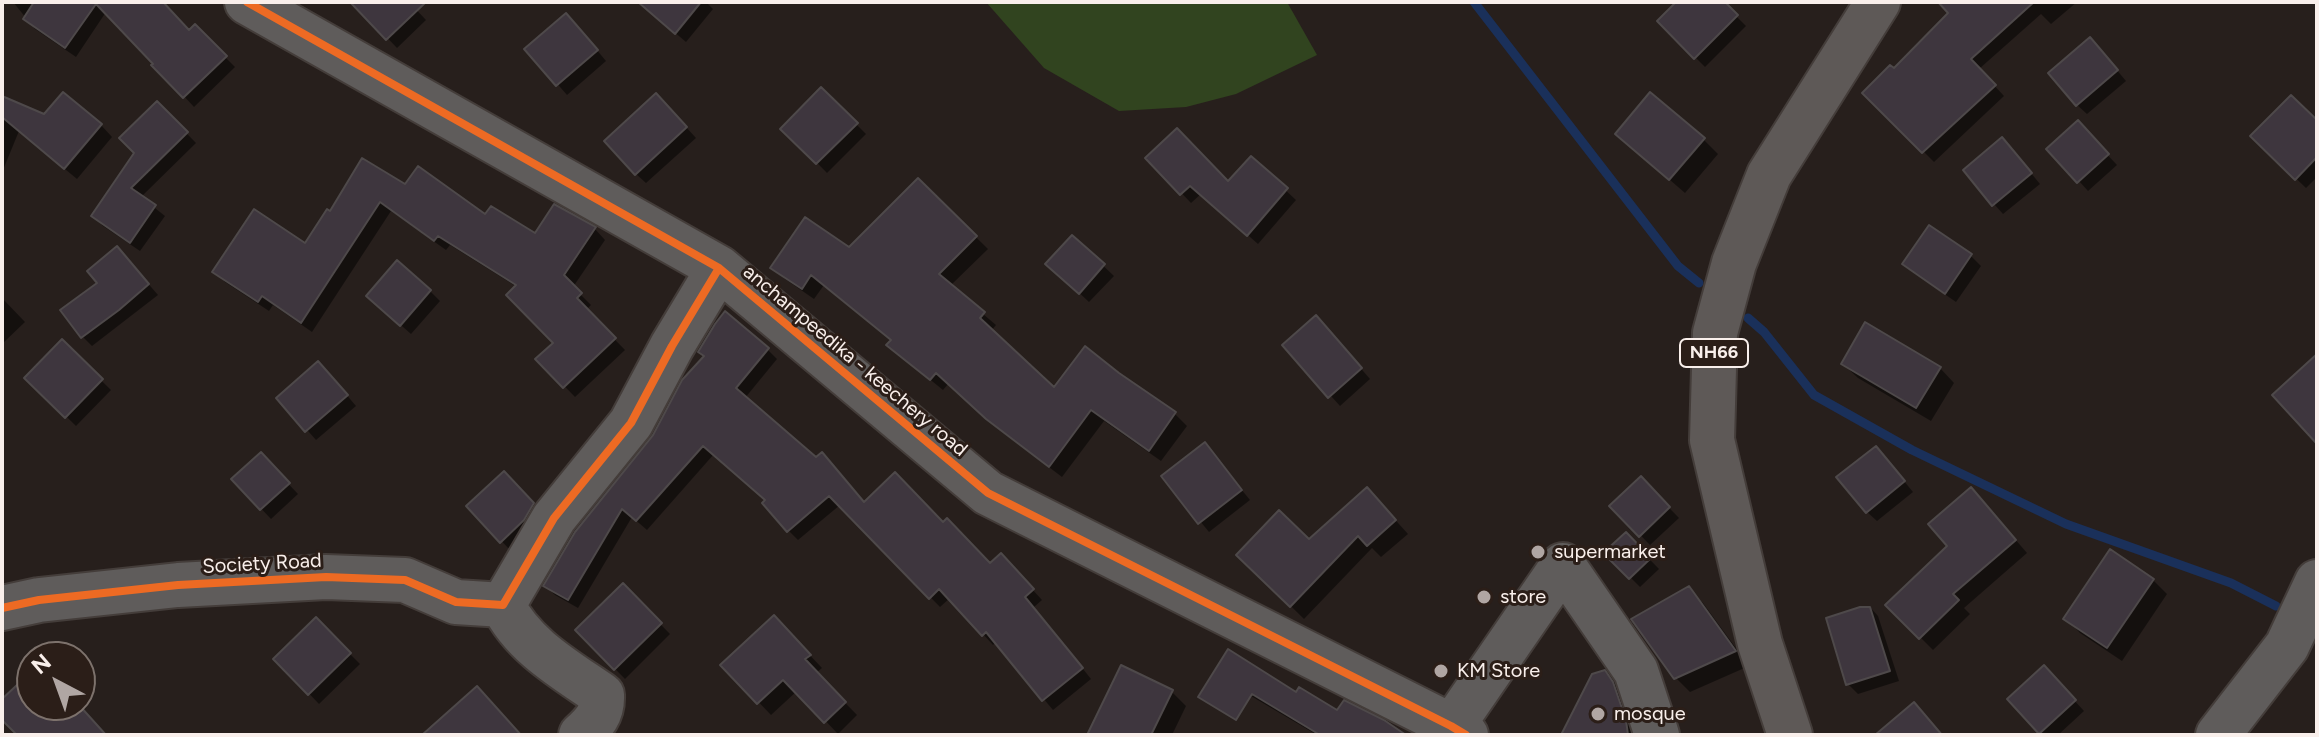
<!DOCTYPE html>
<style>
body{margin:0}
#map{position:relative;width:2319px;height:737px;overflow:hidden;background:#271f1c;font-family:Figtree,sans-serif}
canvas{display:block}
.frame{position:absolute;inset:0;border:4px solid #f9efeb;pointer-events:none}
.north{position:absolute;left:16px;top:641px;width:80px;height:80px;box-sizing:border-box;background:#2b1e18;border:2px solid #7d726c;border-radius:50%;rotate:319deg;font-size:22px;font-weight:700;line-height:32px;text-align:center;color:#f9efeb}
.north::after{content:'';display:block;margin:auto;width:28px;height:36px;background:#b0a6a3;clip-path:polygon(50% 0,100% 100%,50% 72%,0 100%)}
</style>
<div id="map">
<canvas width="2319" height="737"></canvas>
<div class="frame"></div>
<div class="north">N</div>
</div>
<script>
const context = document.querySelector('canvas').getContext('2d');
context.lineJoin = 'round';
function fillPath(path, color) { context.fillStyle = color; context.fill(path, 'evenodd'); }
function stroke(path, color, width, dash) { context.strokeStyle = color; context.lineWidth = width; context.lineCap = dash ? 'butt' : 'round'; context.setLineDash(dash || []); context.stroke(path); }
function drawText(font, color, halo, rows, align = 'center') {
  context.font = font + ' Figtree,sans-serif'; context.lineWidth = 6; context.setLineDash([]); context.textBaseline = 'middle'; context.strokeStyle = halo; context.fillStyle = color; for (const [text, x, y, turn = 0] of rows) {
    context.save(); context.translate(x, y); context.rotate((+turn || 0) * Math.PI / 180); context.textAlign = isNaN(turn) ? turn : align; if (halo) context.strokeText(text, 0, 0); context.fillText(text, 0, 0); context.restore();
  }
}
fillPath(new Path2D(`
 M986 2H1287L1317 55 1236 94 1186 107 1119 111 1044 68Z`), '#31441f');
fillPath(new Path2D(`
 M13 2H161L190 32 195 27 235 67 194 107 106 12 76 57 35 29Z
 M353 2H409L426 20 397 48Z
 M645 2H706L713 9 686 42 653 14Z
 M1679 2H1722L1746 26 1705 67 1659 21Z
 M1960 2H2077L2051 24 2041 14 1979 69 2004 96 1934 162 1865 93 1894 71Z
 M576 25 606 61 567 95 527 49Z
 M2100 50 2126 81 2087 114 2077 105Z
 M821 89 866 134 827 173 783 128Z
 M2 99 45 117 101 125 112 137 77 179 19 131 3 170Z
 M157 103 196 143 141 197 165 216 140 251 103 226 93 216 137 153Z
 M666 105 696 138 646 183 636 174Z
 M2317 123V177L2306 188 2252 136Z
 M2087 133 2117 165 2088 191 2079 181Z
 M1617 134 1704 140 1718 154 1685 193Z
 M2012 150 2040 184 2003 214 1994 204Z
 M1148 158 1228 184 1251 158 1296 200 1258 244 1201 194 1191 203Z
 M918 180 988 249 950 286 996 325 991 331 1054 390 1118 375 1175 414 1187 426 1161 461 1104 421 1062 477 1000 430 949 383 943 390 901 356 892 341 824 285 814 299 785 279 773 268 849 249Z
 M406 186 535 236 555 207 595 229 605 240 573 287 591 305 586 310 625 350 575 397 538 359 556 343 517 287 450 245 446 250 391 211 312 332 273 305 269 311 225 282 215 271 306 245Z
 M1930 227 1971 256 1981 266 1956 302 1914 273 1904 263Z
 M1073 237 1114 276 1089 302 1058 273Z
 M126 258 158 295 92 346 82 336 100 283Z
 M430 291 440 301 411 334 378 305Z
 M2 298 25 322 2 344Z
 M1326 328 1370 379 1340 406 1285 345Z
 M62 342 111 390 76 426 27 378Z
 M767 349 777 359 745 398 865 504 943 525 990 565 1011 566 1042 600 1034 607 1091 679 1053 710 996 642 993 645 950 598 940 607 840 505 798 540 788 530 767 501 714 454 647 530 632 517 578 608 555 595 546 586Z
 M1843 364 1940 368 1954 383 1931 421 1858 378Z
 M328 373 356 406 316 440 279 398Z
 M1205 445 1250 500 1209 532 1164 477Z
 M261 455 298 494 271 519 234 480Z
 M1885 458 1913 492 1877 521 1867 512Z
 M504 474 543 514 511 551 469 507Z
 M1641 479 1679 518 1650 545 1612 506Z
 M1983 502 2027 553 1964 608 1970 614 1933 650 1888 605 1950 546Z
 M1380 503 1408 534 1381 557 1372 548 1304 619 1239 555 1309 542Z
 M1626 535 1659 569 1640 587 1606 553Z
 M2153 580 2167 594 2122 661 2080 633 2066 618Z
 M623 586 670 634 625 679 577 630Z
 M1688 589 1703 603 1749 666 1690 692 1676 678Z
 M1869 606 1878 616 1899 681 1858 694 1848 684 1828 619Z
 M316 620 360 664 319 704 276 659Z
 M786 630 822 668 816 673 857 715 838 734 797 691 771 715 723 665Z
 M1604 672 1623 691 1642 735H1563Z
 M2053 677 2084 711 2058 735H2043L2010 699Z
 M1229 683 1297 695 1338 713 1400 735H1317Z
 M1172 692 1186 706 1172 735H1092Z`), '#0007');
stroke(new Path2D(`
 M1474 2 1678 266 1699 283
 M1748 318 1764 332 1814 395 1912 450 2066 524 2231 583 2276 606`), '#1a305a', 9);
const building = new Path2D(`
 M34 2H163L189 30 195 24 227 56 183 98 151 65 153 64 96 4 65 48 23 19Z
 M350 2H426L386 40Z
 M638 2H701L675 34Z
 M1676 2H1725L1738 15 1694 59 1657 21Z
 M1938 2H2034L1971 59 1996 85 1922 153 1862 93 1890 65 1894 68 1948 13Z
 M566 13 598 50 556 86 524 49Z
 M2090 37 2118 70 2076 106 2048 73Z
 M821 87 858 123 816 164 780 129Z
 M63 92 102 124 64 169 2 117V96L44 114Z
 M1650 92 1705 138 1669 180 1615 134Z
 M656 93 687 127 635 175 604 141Z
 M2291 95 2317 120V157L2295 180 2250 136Z
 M157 101 188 132 131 188 156 205 130 243 91 216 134 153 119 138Z
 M2078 120 2109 154 2077 183 2046 149Z
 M1177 128 1228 181 1251 156 1288 188 1247 236 1190 186 1180 195 1145 158Z
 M2002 137 2032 173 1992 206 1963 170Z
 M362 158 405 184 418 166 485 214 491 206 535 233 554 204 596 227 564 275 582 293 577 298 616 338 563 388 535 359 553 343 506 295 516 285 438 236 434 241 380 202 301 323 262 296 258 302 212 272 254 209 305 243 327 209 330 211Z
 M918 178 977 236 939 274 985 312 980 318 1054 387 1085 346 1119 373 1176 412 1149 451 1091 410 1049 467 986 419 936 373 930 380 886 345 891 340 811 275 802 289 770 268 805 217 849 247Z
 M1929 225 1972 254 1945 294 1902 264Z
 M1072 235 1105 264 1079 294 1045 264Z
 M117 246 149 284 119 310 81 338 60 310 97 283 87 271Z
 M397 260 431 290 400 326 366 296Z
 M725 311 769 348 736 388 816 457 822 452 864 502 895 472 943 522 947 518 990 563 1001 553 1034 589 1025 597 1083 668 1042 701 986 632 982 636 939 589 929 599 829 496 787 532 762 503 765 500 703 446 636 521 622 509 568 600 543 586 575 532 653 435 682 380 704 356 698 352 715 324Z
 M1316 315 1362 368 1328 398 1282 345Z
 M1865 322 1941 367 1916 408 1841 364Z
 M62 339 103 379 65 418 24 378Z
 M2317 354V444L2272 395Z
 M318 361 348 395 305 432 276 398Z
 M1205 442 1242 490 1198 524 1161 476Z
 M1876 446 1905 481 1866 513 1836 477Z
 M261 452 290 483 260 510 231 479Z
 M504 471 534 503 524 520 500 543 466 506Z
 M1641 476 1670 507 1639 537 1609 506Z
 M1367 487 1396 520 1367 546 1358 536 1290 607 1236 555 1279 510 1309 539Z
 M1971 487 2016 540 1953 594 1959 600 1919 639 1885 605 1947 546 1928 524Z
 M1626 532 1651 558 1629 579 1603 553Z
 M2110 549 2154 579 2107 648 2063 619Z
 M623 583 662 623 614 670 575 630Z
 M1689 586 1736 651 1674 679 1631 619Z
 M1860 607H1870L1890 671 1846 685 1826 618Z
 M774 615 811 655 805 659 846 702 824 723 783 680 757 704 720 665Z
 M316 617 351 653 308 695 273 659Z
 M1228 649 1296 692 1299 687 1337 710 1344 700 1384 720 1406 735H1320L1252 694 1236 720 1198 697Z
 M1121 665 1173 690 1151 735H1087Z
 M2044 665 2076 700 2039 734 2007 699Z
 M1605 670 1613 682 1626 720 1628 735H1561L1592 674Z
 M32 671V705H79L106 735H17L2 720V699Z
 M477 686 521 735H422Z
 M1914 702 1942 735H1875Z`);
fillPath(building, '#3e363e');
stroke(building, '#4e494a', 2);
const minor = new Path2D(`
 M247 2 719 268 988 493 1451 726 1466 735
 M503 605C523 646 566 670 602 695 603 714 594 723 581 735
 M2 608 39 600 178 585 326 577 405 580 456 602 503 605 554 518 631 423 672 346 719 268
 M1446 735 1563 565 1636 671 1657 735
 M2218 735 2287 646 2317 582`);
const highway = new Path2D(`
 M1790 735 1760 644 1712 440 1715 333 1734 263 1769 175 1878 2`);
stroke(minor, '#443d3a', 48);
stroke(highway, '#443d3a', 48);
stroke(minor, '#5f5c5b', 44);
stroke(highway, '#5e5957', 44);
stroke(new Path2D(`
 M247 2 719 268 988 493 1451 726 1466 735
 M2 608 39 600 178 585 326 577 405 580 456 602 503 605 554 518 631 423 672 346 719 268`), '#ed6a23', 8);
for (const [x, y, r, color] of [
 [1538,552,8,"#b0a6a3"],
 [1484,597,8,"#b0a6a3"],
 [1441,671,8,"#b0a6a3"],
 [1598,714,8,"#b0a6a3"]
]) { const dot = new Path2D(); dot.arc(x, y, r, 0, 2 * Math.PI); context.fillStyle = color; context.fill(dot); stroke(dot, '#2b1e18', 3); }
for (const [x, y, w] of [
 [1714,353,68]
]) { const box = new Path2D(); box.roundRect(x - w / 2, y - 14, w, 28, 6); context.fillStyle = '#2b1e18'; context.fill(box); stroke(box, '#f9efeb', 2); }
drawText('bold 18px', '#f9efeb', null, [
 ["NH66",1714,353]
]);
drawText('20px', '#f9efeb', '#2b1e18', [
 ["anchampeedika - keechery road",855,361,40],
 ["Society Road",262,564,-3]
]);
drawText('20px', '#f9efeb', '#2b1e18', [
 ["supermarket",1554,552],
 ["store",1500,597],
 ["KM Store",1457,671],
 ["mosque",1614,714]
], 'left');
</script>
